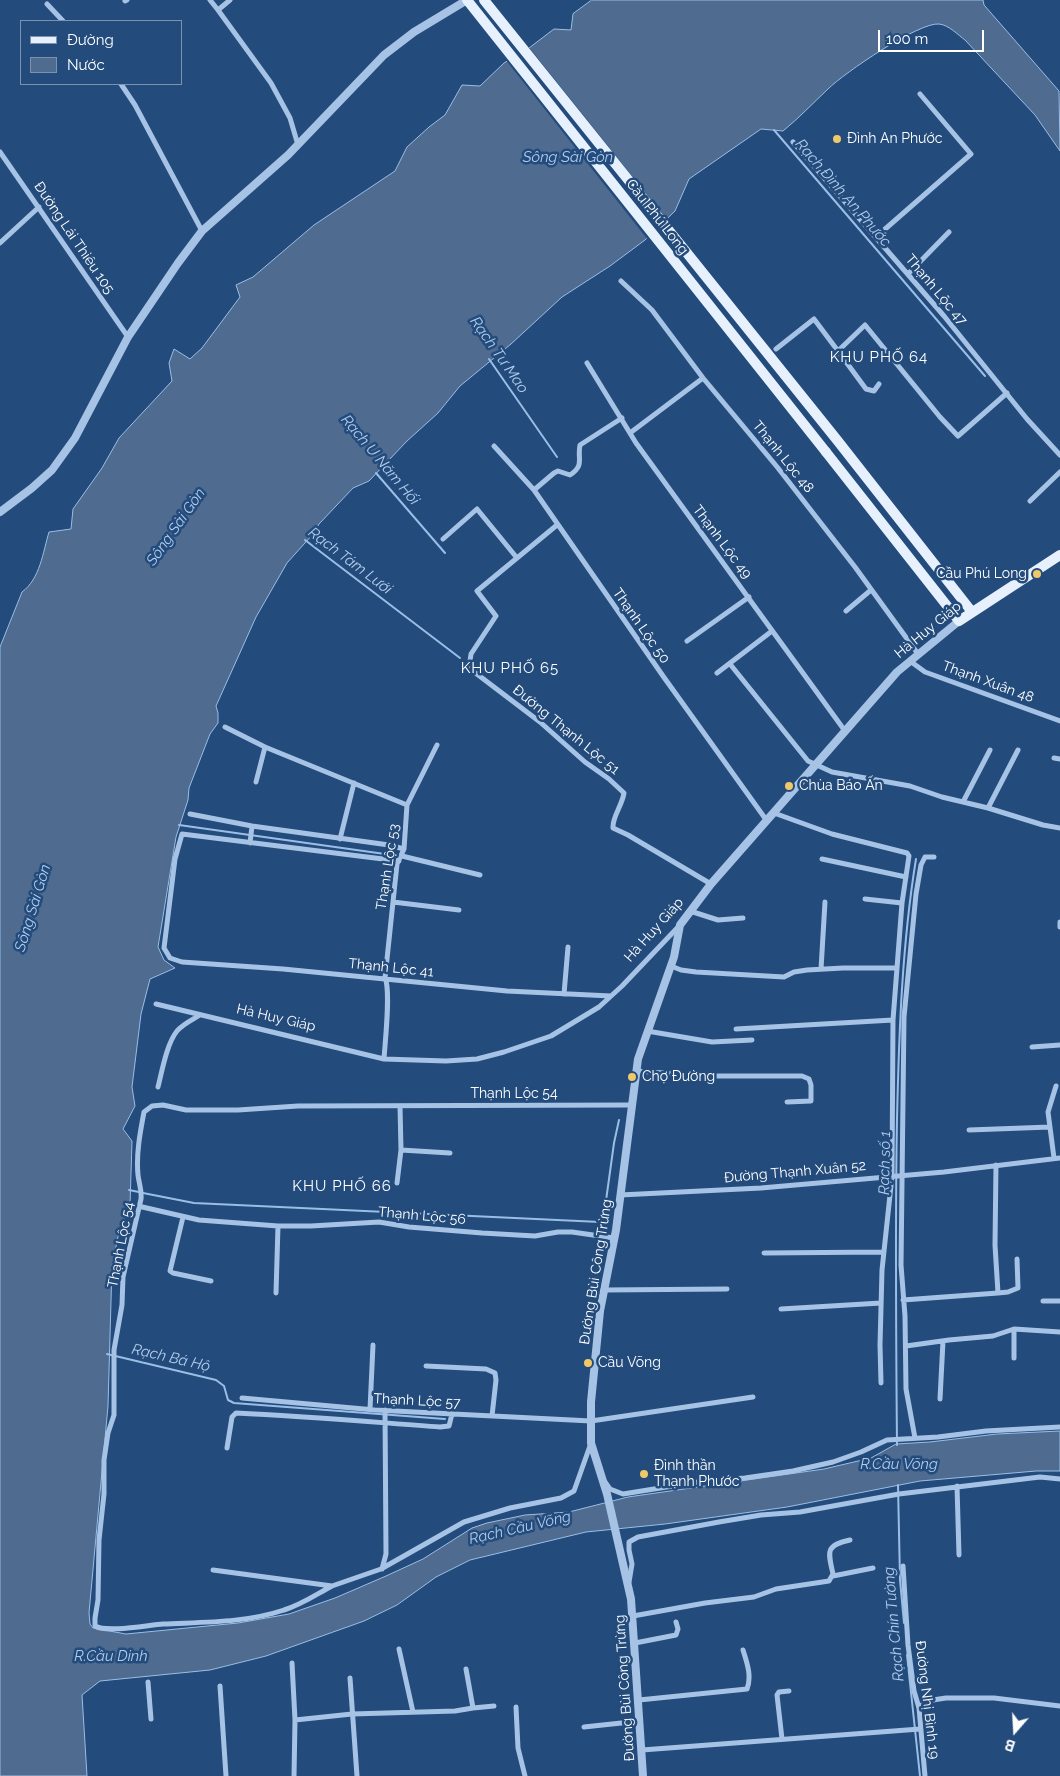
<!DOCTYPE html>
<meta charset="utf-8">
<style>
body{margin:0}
#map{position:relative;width:1060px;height:1776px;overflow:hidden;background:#234b7c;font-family:Raleway,sans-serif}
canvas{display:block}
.legend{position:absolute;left:20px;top:20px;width:162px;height:65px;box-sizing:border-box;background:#234b7c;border:1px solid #7b93b0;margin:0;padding:6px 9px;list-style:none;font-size:15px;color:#fff}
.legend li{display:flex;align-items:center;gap:10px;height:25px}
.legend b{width:25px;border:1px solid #7b93b0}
.north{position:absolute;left:990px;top:1706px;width:50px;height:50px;-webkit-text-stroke:4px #234b7c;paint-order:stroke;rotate:199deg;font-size:14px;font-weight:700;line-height:20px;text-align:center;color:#fff}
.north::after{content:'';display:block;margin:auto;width:18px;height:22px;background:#fff;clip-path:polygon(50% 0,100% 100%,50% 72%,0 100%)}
.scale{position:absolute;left:878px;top:30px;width:106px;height:22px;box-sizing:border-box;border:2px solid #fff;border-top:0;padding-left:6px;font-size:15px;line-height:18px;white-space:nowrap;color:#fff;-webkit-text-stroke:4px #234b7c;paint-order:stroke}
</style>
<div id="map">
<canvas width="1060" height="1776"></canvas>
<ul class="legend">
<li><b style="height:6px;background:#e7f0fd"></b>Đường</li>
<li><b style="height:14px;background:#4f6c90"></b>Nước</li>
</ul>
<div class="north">B</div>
<div class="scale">100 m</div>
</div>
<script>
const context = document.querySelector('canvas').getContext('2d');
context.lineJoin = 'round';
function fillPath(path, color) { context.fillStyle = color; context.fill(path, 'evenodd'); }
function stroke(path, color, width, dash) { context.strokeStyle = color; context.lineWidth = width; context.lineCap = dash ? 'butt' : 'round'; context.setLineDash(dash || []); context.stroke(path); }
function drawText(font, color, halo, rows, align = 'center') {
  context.font = font + ' Raleway,sans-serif'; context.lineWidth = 5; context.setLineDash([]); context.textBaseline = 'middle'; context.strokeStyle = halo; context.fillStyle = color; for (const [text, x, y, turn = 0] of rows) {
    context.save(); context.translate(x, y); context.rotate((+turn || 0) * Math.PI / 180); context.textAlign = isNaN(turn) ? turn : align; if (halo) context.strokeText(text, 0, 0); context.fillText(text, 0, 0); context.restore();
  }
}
const water = new Path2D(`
 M592 0H983L984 5 1059 91 1060 151 1035 115 965 40C958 35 949 25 939 24 919 22 844 73 828 89 813 103 799 118 783 131L761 129 689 179 675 211 645 240 610 266 562 297 511 344 460 386 438 413 407 441 369 481 353 488 319 524 313 534 287 563 256 617 216 706 218 713V723L210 734 189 788 188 800 176 837 158 947 164 960 175 968 150 979 141 1014 132 1087 135 1106 123 1129 132 1141 130 1205 119 1232 112 1266 108 1406 89 1613 90 1624 93 1628 126 1634 238 1623 289 1614 335 1598 386 1576 423 1559 472 1528 487 1523 525 1515 569 1512 628 1497 824 1469 871 1458 896 1444 930 1442 997 1434 1060 1431V1471H1036L920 1481 787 1507 665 1524 586 1532 470 1560 436 1577 397 1605 364 1621 266 1656 210 1670 100 1681 82 1695 87 1776H0V647L22 592C40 579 43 552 49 532L71 529 73 509 102 468 119 438 172 381 169 363 174 349 190 359 202 348 240 297 236 285 253 277 314 225 395 171 407 147 429 127 445 115 462 85 480 86 504 63 529 48 554 29 571 30 573 14Z`);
fillPath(water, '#4f6c90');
stroke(water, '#9abee6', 1);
fillPath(new Path2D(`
 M528 46 668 221 648 240 505 59Z`), '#234b7c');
stroke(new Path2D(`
 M774 130 985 376
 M489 359 557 457
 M376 473 445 553
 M305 540 460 658
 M179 825 399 856
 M129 1190 139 1192
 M143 1193 194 1203 600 1222 604 1215 614 1143 619 1120
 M107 1354 216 1380 224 1386 228 1400 234 1403 445 1419
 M897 1445C896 1337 895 1228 897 1119 899 1032 902 945 916 859
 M898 1485 900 1580 904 1623
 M907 1655 920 1776`), '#9abee6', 2);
stroke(new Path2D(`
 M210 0 218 10 230 0
 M125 1 127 0
 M47 4 63 21
 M218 10 271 83 290 118 298 145
 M121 84 135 105 202 231
 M793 142 944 316 1027 419 1060 455
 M0 152 128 337
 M876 237 971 154 920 94
 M0 243 39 207
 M908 274 949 232
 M621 281 652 310 703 378 778 468 855 567 918 654
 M776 349 814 319 838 351
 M587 363 636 443 845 731
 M879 384 874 391 866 389 838 351 865 325 940 417 958 436 1007 393
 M630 433 703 378
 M494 446 534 490 663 676 767 821
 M534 490 554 473 558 471 570 475C585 465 577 459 580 445L622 418
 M1030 501 1060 472
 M557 525 477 591 496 616 471 654 469 668 540 722 585 762 609 779 624 793C622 806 612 817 613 828L628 835 711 884
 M443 539 477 509 517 558
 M846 611 871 590
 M687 641 749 597
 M910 661 925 672 1060 721
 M730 664 808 761 832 772 910 786 942 797 988 808 1043 825 1060 828
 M717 673 772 631
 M225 727 265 747 256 782
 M265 747 407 805
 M1054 758 1060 759
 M963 802 990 750
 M988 808 1018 750
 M774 813 832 834 907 853 909 856 902 903 893 1020 892 1176 882 1270 880 1345 881 1383
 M190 814 252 826 389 845 404 849
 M340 839 354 783
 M250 843 252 826
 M402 856 480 875
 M822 859 906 877
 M399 861 182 834 175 859 164 948 170 958 182 962 283 969 507 991 611 996
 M865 899 902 903
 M393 902 459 910
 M690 911 718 920 743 918
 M1060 922V927
 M671 966 681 970 696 972 784 977 794 972 807 970 843 968H896
 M821 969 825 902
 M564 994 568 947
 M156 1004 384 1059 446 1061 477 1059 504 1052 551 1036 599 1007 622 986 680 925
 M736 1029 893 1020
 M647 1031 712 1042 752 1040
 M1032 1047 1060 1045
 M384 1059C385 1042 391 990 385 978L397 864 404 849 407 805 437 745
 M636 1071 707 1076H802L809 1079 811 1085V1101L787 1102
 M158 1087C162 1071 167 1043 177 1031 183 1024 192 1020 200 1015
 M969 1130 1050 1127
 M401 1150 450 1153
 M1054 1158 1048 1112 1056 1086
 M996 1165 995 1245 998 1293 1008 1292 1018 1288 1017 1259
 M397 1183 401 1150 400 1106
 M620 1195 761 1188 944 1172 1060 1158
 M138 1206 199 1220 278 1226H311L379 1222 409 1227 482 1233 535 1236 558 1232H572L614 1238
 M183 1217 170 1271 173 1273 211 1281
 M764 1253 883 1252
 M604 1290 727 1289
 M276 1293 278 1226
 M903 1300 998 1293
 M1043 1301H1060
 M781 1309 881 1303
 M1014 1329V1358
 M906 1346 949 1340 993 1336 1014 1329 1060 1332
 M426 1366 486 1369 495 1373 496 1380 492 1416
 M242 1398 375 1410 591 1421 753 1397
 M940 1399 943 1341
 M370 1409 373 1345
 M915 1438 906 1389 905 1316 901 1265 904 1017 916 894 921 865 925 857H934
 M227 1448 232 1417 236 1413C304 1416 372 1422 440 1427L449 1426 452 1414
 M605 1482 610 1489 623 1494 704 1481 745 1478 793 1471 833 1462 861 1452 887 1440 938 1437 986 1431 1060 1427
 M957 1486 959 1555
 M903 1566 908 1645 914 1691 919 1708 925 1776
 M382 1569 386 1554 385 1410
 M213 1570 332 1586 381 1569 464 1522 510 1508 561 1498 574 1491 591 1443
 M833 1576 873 1568
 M629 1582 632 1564 629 1550V1542L638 1537 719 1522 761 1515 800 1512 899 1494 1040 1477 1060 1479
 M332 1586C317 1594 301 1605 284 1610 245 1623 204 1622 163 1624 148 1625 107 1633 95 1626V1618L98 1600 99 1540 104 1494V1460L108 1433 114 1415V1350L122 1305 123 1277 141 1199C142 1190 139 1184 138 1175 136 1154 140 1133 144 1112L152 1106 163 1105 186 1110H238L298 1106 630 1105
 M633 1616 705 1603 754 1597 776 1589 829 1581 833 1574C828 1552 825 1545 850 1540
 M635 1643 676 1635 678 1629 676 1622
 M399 1649 413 1712
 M292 1663 295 1720 294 1776
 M350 1678 357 1776
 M148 1682 151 1719
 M220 1686 226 1776
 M639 1700 747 1689C752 1676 747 1663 743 1650
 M516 1707 518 1748 525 1776
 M473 1708 494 1706
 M919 1708 926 1701 946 1698H994L1060 1706
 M295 1720 352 1714 455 1711 473 1708 466 1669
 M584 1727 640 1721
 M782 1739 777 1695 779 1692 789 1691
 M642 1750 920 1729`), '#a6c3e5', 5);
stroke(new Path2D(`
 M0 512 32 488 52 470 75 438 128 337 178 263 202 231 288 155 384 55 414 32 467 0
 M643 1776 631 1599 607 1494 591 1443V1402L600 1311 616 1230 638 1059 674 957 680 925 711 884 897 672 959 621`), '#a6c3e5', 8);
stroke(new Path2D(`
 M484 0 837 440 972 612
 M826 452 959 621 1060 555`), '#e7f0fd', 10);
stroke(new Path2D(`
 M467 0 826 452`), '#e7f0fd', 10);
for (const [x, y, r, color] of [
 [837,139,5,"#f0c869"],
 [1037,574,5,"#f0c869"],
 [789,786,5,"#f0c869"],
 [632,1077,5,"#f0c869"],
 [588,1363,5,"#f0c869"],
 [644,1474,5,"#f0c869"]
]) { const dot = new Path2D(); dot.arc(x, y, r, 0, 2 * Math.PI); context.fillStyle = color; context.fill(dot); stroke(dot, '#234b7c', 2); }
drawText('14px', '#fff', '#234b7c', [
 ["Đình An Phước",847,139],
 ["Cầu Phú Long",1027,574,"right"],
 ["Chùa Báo Ấn",799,786],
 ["Chợ Đường",642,1077],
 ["Cầu Võng",598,1363],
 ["Đình thần",654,1466],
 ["Thạnh Phước",654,1482]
], 'left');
drawText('14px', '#fff', '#234b7c', [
 ["Cầu Phú Long",657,217,52],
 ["Đường Lái Thiêu 105",74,238,56],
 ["Thạnh Lộc 47",936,290,50],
 ["Thạnh Lộc 48",783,457,51],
 ["Thạnh Lộc 49",722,542,53],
 ["Thạnh Lộc 50",641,626,55],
 ["Hà Huy Giáp",928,630,-39],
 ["Thạnh Xuân 48",988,682,20],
 ["Đường Thạnh Lộc 51",566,730,39],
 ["Thạnh Lộc 53",388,867,-81],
 ["Hà Huy Giáp",654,930,-48],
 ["Thạnh Lộc 41",391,968,6],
 ["Hà Huy Giáp",276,1018,13],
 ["Thạnh Lộc 54",514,1094],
 ["Đường Thạnh Xuân 52",795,1172,-5],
 ["Thạnh Lộc 56",422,1216,5],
 ["Thạnh Lộc 54",121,1245,-79],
 ["Đường Bùi Công Trừng",596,1272,-81],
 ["Thạnh Lộc 57",417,1401,3],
 ["Đường Bùi Công Trừng",625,1688,-94],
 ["Đường Nhị Bình 19",927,1700,83]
]);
drawText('italic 15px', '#b1cded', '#234b7c', [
 ["Sông Sài Gòn",568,157],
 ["Rạch Đình An Phước",843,193,49],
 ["Rạch Tư Mao",499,355,55],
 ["Rạch U Năm Hối",380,460,50],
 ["Sông Sài Gòn",176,527,-55],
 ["Rạch Tám Lưới",350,561,37],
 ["Sông Sài Gòn",33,908,-73],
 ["Rạch số 1",885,1163,-89],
 ["Rạch Bá Hộ",171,1358,13],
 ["R.Cầu Võng",899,1464],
 ["Rạch Cầu Võng",520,1528,-13],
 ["Rạch Chín Tường",894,1624,-95],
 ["R.Cầu Dinh",111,1656]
]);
context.letterSpacing = '1px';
drawText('15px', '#fff', '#234b7c', [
 ["KHU PHỐ 64",879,357],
 ["KHU PHỐ 65",510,668],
 ["KHU PHỐ 66",342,1186]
]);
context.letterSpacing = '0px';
</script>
